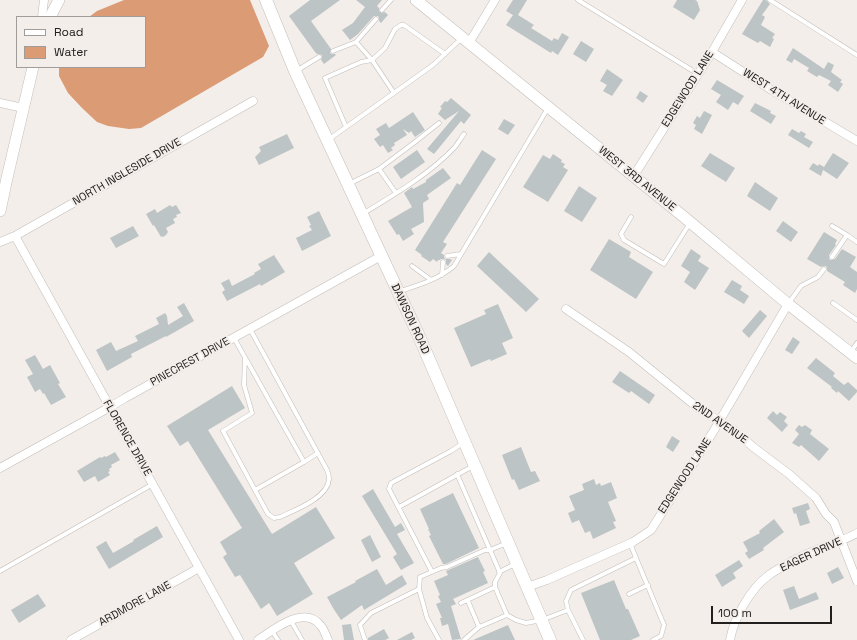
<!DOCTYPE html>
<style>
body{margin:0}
#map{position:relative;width:857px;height:640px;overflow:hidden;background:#f3eeea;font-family:"Space Grotesk",sans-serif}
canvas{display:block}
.legend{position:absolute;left:16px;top:16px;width:130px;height:52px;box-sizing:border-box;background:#f3eeea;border:1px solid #9f9c99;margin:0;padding:5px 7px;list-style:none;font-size:12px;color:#22201f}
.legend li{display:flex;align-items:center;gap:8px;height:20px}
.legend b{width:20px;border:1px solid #9f9c99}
.scale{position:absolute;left:711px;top:606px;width:121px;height:18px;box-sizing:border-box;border:2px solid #22201f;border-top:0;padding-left:5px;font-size:12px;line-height:14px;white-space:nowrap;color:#22201f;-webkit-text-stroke:3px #f3eeea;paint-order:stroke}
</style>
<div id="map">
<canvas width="857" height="640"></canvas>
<ul class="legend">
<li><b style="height:5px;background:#fff"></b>Road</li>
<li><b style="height:11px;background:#db9b75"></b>Water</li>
</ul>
<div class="scale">100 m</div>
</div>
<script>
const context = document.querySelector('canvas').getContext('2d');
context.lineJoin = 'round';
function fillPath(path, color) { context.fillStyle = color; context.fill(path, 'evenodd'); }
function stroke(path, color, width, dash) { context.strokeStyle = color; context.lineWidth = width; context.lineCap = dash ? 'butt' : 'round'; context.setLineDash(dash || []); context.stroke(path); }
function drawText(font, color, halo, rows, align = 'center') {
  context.font = font + ' "Space Grotesk",sans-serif'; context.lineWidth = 4; context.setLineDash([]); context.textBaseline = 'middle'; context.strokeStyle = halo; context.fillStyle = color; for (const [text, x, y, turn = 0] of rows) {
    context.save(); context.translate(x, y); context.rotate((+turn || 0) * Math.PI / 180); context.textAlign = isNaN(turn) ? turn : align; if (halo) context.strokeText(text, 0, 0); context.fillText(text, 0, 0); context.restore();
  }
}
fillPath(new Path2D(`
 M124 0H250L269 46 263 57 141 128 129 129 108 126 97 122 82 108 68 93 59 76V67H145V17H89L97 11Z`), '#db9b75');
fillPath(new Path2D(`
 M310 0H340L311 21 331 49 330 53 332 54H335L336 55 324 64 321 60 322 57V55L319 54H317L315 52 289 16Z
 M356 0H382L377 6 379 8V11L382 13 385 12 388 15 381 23 379 21V18L378 16H374L358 34 350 40 342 30 353 23 365 7Z
 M513 0H527L518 15 534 25 531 28 552 41 554 38 558 40 562 33 569 37 558 55 552 51 551 53 506 25 513 15 506 11Z
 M677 0H695L697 1 700 10 694 20 673 7Z
 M763 0H766L770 4 762 15 765 17 761 25 775 34 772 38 774 39 770 47 760 41 758 43 742 34Z
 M581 41 594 49 586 62 573 54Z
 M793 48 824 69 828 62 834 65 831 72 842 80 840 82 843 84 838 92 828 85 831 81 819 75 817 77 807 71 809 68 794 59 792 63 786 60Z
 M607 69 623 80 612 96 603 91 607 85 600 81Z
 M717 80 744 96 738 105 733 102 728 110 716 102 721 95 711 89Z
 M640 91 648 96 643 103 636 98Z
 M451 98 471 115 464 124 461 121 434 154 427 149 459 111 445 120 438 114 442 108 440 107 445 101 447 102Z
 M755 103 771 111 770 113 776 116 771 124 750 111Z
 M704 111 712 115 702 134 694 129 696 125 693 123 697 116 700 118Z
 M413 112 425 130 415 137 411 131 409 133 403 129 407 135 394 143 395 145 391 148 393 150 388 153 383 145 380 147 374 139 380 135 376 129 386 123 389 128Z
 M504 119 515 125 508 135 498 129Z
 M792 129 799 133 801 131 806 134 804 137 813 142 809 148 788 135Z
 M287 134 294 148 259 165 255 157 261 151 259 147Z
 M417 150 425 162 401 179 393 167Z
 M482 150 496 159 443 242 447 244 441 253 444 255V257L445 259H450L452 260 448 266 446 264V260L444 259H441L440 260H438L437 262 433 259 430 262 421 256 422 255 415 250 457 183 460 185Z
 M710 153 735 168 726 182 701 166Z
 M833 153 849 163 837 179 823 170 821 176 809 169 813 163 818 166 819 164 824 167Z
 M553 154 562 160 561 162 565 164 563 167 568 170 548 202 523 187 543 155 550 159Z
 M443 168 451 178 427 195 429 199 423 203 424 222 411 229 414 234 403 241 399 234 397 235 388 221 412 207 404 193 412 187 413 189 426 182V180Z
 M755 182 778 198 770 211 747 196Z
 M579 186 597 198 582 222 564 211Z
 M170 205 172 207 176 205 181 213 176 215 177 217 173 219 175 223 166 228 168 232 166 235 163 237 162 236 161 237 154 225 153 226 146 214 155 209 157 213Z
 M319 211 331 236 302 251 296 238 312 230 309 226 311 225 307 217Z
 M783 221 798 232 791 242 776 231Z
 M133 226 139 236 116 248 110 238Z
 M824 232 837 240 835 244 836 245 829 255V258L830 260H832L835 259 842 249 856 257 850 267 857 272V289L855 293 843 285 845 282 827 271V268L826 266H823L821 267 807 259Z
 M609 239 631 252 629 257 653 272 636 299 590 270Z
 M691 249 701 256 698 261 709 268 695 290 684 282 690 272 681 266Z
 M489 252 539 299 526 312 477 266Z
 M274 255 285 272 261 286 260 284 227 301 222 292 225 290 221 283 229 279 232 286 255 274 254 273 261 269 258 264Z
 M732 280 742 286 740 290 749 296 744 304 724 292Z
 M184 303 194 321 166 337V336L131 354 132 357 107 371 96 350 111 342 116 351 138 341 135 336 159 324 156 318 165 313 167 316 168 325 183 316 177 307Z
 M498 304 513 338 502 343 507 354 491 361 490 359 471 367 454 328 486 314 484 310Z
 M760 310 767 316 749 338 742 331Z
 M793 337 800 342 792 354 785 350Z
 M35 355 43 369 50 365 60 383 58 384 66 397 51 405 44 393 43 394 40 389 35 392 27 377 33 374 25 360Z
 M816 358 835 373 833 376 844 385 848 382 857 390V392L849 401 838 391 837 393 831 388 832 387 807 368Z
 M620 371 655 395 649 404 631 391 629 393 612 382Z
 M232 386 245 408 208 430 272 534 316 507 335 538 294 563 313 594 277 616 269 603 261 609 240 575 235 577 223 557 227 554 220 542 242 528 188 441 180 446 167 426Z
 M773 411 777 415 780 412 787 417 784 421 788 425 782 432 767 418Z
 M799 425 802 427 805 425 812 430 810 434 829 449 819 461 801 445 799 447 792 443 799 434 795 430Z
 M672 436 680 441 673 452 666 447Z
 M521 447 531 472 535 471 540 481 519 490 514 479 512 480 502 455Z
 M115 452 120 460 111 465 112 467 109 469 110 471 108 472 110 475 98 482 95 476 84 482 77 471 100 457 101 458 105 456 106 457Z
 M594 479 596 485 600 483 601 486 611 482 617 498 608 502 616 521 613 522 616 528 593 539 590 531 585 533 579 520 572 523 568 513 575 510 569 496 584 490 582 484Z
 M373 489 395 527 401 523 405 530 397 534 414 563 401 570 393 557 397 554 362 496Z
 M453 493 479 548 446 564H443L429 536 431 535 428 529H429L420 509Z
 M808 503 810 509 806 511 810 523 800 526 796 513 794 514 792 508Z
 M774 519 784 532 763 548 764 550 749 559 745 553 748 551 743 542 760 533 759 531Z
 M157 526 163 537 109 569 96 547 106 541 113 553 134 541 133 540Z
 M370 535 381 557 372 562 361 540Z
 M478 557 485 571 483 572 488 583 453 599 456 604 451 606 461 639 452 640 448 624 442 626 440 618H442L436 604 441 602 438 596 440 595 434 581 448 575 446 571Z
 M739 560 743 566 733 573 736 578 722 587 715 575Z
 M838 567 844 578 832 584 827 573Z
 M377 569 386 585 402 575 407 584 364 610 362 605 341 620 333 608 327 597 356 582 355 581Z
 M614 580 626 609H628L640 636 631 640H600L581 593Z
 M794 586 799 599 816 592 819 599 790 610 783 590Z
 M38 594 46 606 19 623 11 610Z
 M351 624 354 640H344L342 625Z
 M508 625 515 640H473Z
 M384 629 389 638 385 640H368V638Z
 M412 632 415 638 411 640H397Z`), '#bdc4c5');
const lane = new Path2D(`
 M578 0 698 74
 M770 0 857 55
 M382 10 391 0
 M356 42 376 19
 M333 51 356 42 372 60 394 93
 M296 71 319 57
 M346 127 325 78 361 62 372 60 385 48 395 29 401 25H404L445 54
 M328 140 433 65 462 38
 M379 169 415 142 439 123
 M349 184 379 169 396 193
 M364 213C394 195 431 173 455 147 458 143 461 138 464 134
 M631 217 621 234 624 240 664 264 690 223
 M832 226 847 235 832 257
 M847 235 857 242
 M447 256 461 254
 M412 266 431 280
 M442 275 443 262
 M401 291C419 285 439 279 454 266L548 108
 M833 303 857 320
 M788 304 801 286 818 277 824 269
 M234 338 304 462 318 453
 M851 352 857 343
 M245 358 244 385 252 413 223 431 268 514 274 518 280 517C295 510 328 498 329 479 329 476 328 472 327 470L250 329
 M457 474 500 573 495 582V587L461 603
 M255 490 304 462
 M399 507 473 466
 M636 558 664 625 661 636 653 640
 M0 571 153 484
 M432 572 389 489 391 483 451 451 463 443
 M499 572 515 564
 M495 587 507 615 516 620 526 623 542 620 568 610 566 601 571 590 636 558 630 543
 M419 589 427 618 439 640
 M629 594 648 585
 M568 610 583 640
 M291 621 302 640
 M479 627 507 615
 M272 631 278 640
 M365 640 360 625 371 613 419 589 420 577 441 568 447 567 485 550H490L507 543
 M464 640 479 627 468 601`);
const street = new Path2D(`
 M42 17 44 0
 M469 43 495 0
 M712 52 773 91 857 141
 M0 103 23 108
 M633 177 712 52 742 0
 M15 236C89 371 165 505 239 640
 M0 242 15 236 253 101
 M566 309 629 352 698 408 734 430 753 447 789 474 816 498 826 514 834 522 857 581
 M0 468 110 407 125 398 381 256
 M527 587 547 580 633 542 651 530 713 432 788 304
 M71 640 199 568
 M258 640C274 629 305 604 321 626 324 629 326 636 328 640
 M730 640C734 618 750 589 769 575 786 563 806 554 826 546 836 542 847 539 857 533`);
const secondary = new Path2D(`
 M416 0 684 217 788 304 857 358
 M50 17 59 0
 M0 211 7 178 33 67`);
const primary = new Path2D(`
 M266 0 295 71 418 334 550 640`);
stroke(lane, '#c2bdb9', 5);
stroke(street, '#c2bdb9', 9);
stroke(secondary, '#c2bdb9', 12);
stroke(primary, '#c2bdb9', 13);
stroke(lane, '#fff', 4);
stroke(street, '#fff', 8);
stroke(secondary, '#fff', 11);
stroke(primary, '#fff', 12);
drawText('11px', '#22201f', '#f3eeea', [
 ["EDGEWOOD LANE",688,89,-58],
 ["WEST 4TH AVENUE",784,97,32],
 ["NORTH INGLESIDE DRIVE",127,172,-30],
 ["WEST 3RD AVENUE",637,179,39],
 ["DAWSON ROAD",410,319,65],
 ["PINECREST DRIVE",190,362,-29],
 ["2ND AVENUE",720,423,35],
 ["FLORENCE DRIVE",127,438,60],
 ["EDGEWOOD LANE",685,476,-57],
 ["EAGER DRIVE",811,555,-25],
 ["ARDMORE LANE",135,604,-29]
]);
</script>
